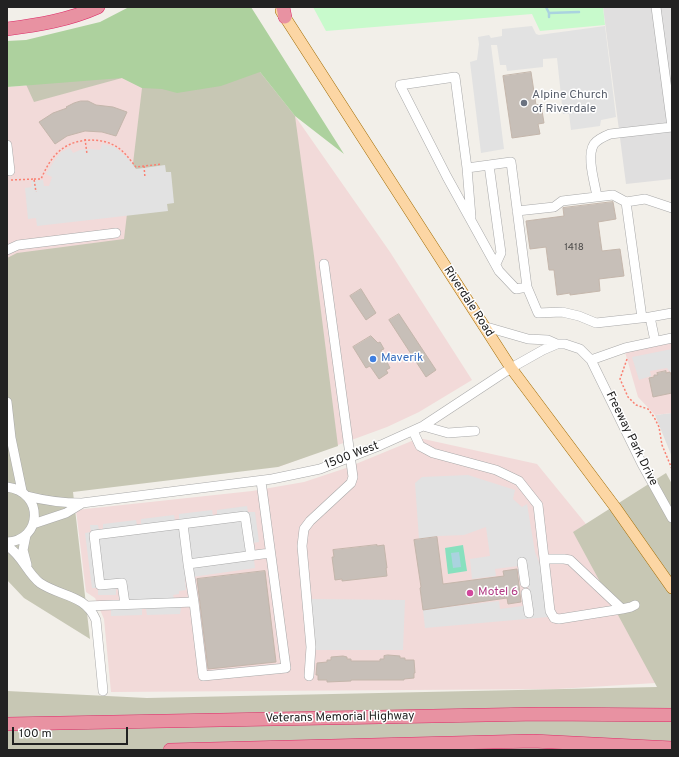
<!DOCTYPE html>
<style>
body{margin:0}
#map{position:relative;width:679px;height:757px;overflow:hidden;background:#f2efe9;font-family:Overpass,sans-serif}
canvas{display:block}
.frame{position:absolute;inset:0;border:8px solid #222;pointer-events:none}
.scale{position:absolute;left:12px;top:727px;width:116px;height:18px;box-sizing:border-box;border:2px solid #222;border-top:0;padding-left:5px;font-size:12px;line-height:14px;white-space:nowrap;color:#222;-webkit-text-stroke:3px #fff;paint-order:stroke}
</style>
<div id="map">
<canvas width="679" height="757"></canvas>
<div class="frame"></div>
<div class="scale">100 m</div>
</div>
<script>
const context = document.querySelector('canvas').getContext('2d');
context.lineJoin = 'round';
function fillPath(path, color) { context.fillStyle = color; context.fill(path, 'evenodd'); }
function stroke(path, color, width, dash) { context.strokeStyle = color; context.lineWidth = width; context.lineCap = dash ? 'butt' : 'round'; context.setLineDash(dash || []); context.stroke(path); }
function drawText(font, color, halo, rows, align = 'center') {
  context.font = font + ' Overpass,sans-serif'; context.lineWidth = 3; context.setLineDash([]); context.textBaseline = 'middle'; context.strokeStyle = halo; context.fillStyle = color; for (const [text, x, y, turn = 0] of rows) {
    context.save(); context.translate(x, y); context.rotate((+turn || 0) * Math.PI / 180); context.textAlign = isNaN(turn) ? turn : align; if (halo) context.strokeText(text, 0, 0); context.fillText(text, 0, 0); context.restore();
  }
}
fillPath(new Path2D(`
 M603 7H672V179L626 184Z
 M672 413V457L655 415Z`), '#e0dfdf');
fillPath(new Path2D(`
 M260 72 295 116 390 252 472 380 419 412 387 427 278 467 7 278V87L122 78 142 88Z
 M672 343V413L655 415 638 397 625 352Z
 M419 438 537 464 608 551 672 682 557 689 111 692 104 619 95 598 86 592 76 510 252 491 304 482 346 468Z`), '#f2dad9');
fillPath(new Path2D(`
 M14 58 260 72 295 116 313 248 338 446 278 467 73 492 90 639 24 598 7 580V258L17 253 124 239 142 88 122 78 34 102Z
 M666 473 672 484V750H7V691L147 698 657 687 573 532Z`), '#c7c7b4');
fillPath(new Path2D(`
 M129 7H251L344 154 295 116 260 72 221 86 177 93 162 89 142 88 122 78 7 87V41L26 40 100 22Z`), '#add19e');
fillPath(new Path2D(`
 M313 7H603L605 25 540 31 532 14 326 31Z`), '#c8facc');
fillPath(new Path2D(`
 M463 545 467 571 448 574 445 548Z`), '#88e0be');
fillPath(new Path2D(`
 M532 26 536 34 539 35 605 26 616 117 601 120 600 126 571 130 569 114H563L557 58 543 59V67L507 71 506 65H500L497 45H491L504 149 481 153 470 62 477 60 479 44 478 37 489 35 491 38 502 36V29Z
 M102 144 115 147 129 159 136 169 165 165 166 172H171L174 203 167 204 168 211 37 226 36 218 28 219 25 188 32 187 31 181 43 180 44 186H49L52 177 46 174 54 161 61 152 70 148 73 153 80 150 90 149 100 150Z
 M672 349V372H670L667 368 650 371 651 376 639 380 632 357Z
 M468 475 515 490 513 499 522 507 527 504 535 552 541 567 548 617 425 628 423 610 499 601 500 609 530 605 526 565 495 569 496 576 472 579 470 559 490 556 486 527 464 535 439 536 419 539 415 483 422 477Z
 M247 506 248 512H255L259 542 252 543 255 568 185 578 186 590 179 591V594L173 595 174 598 181 608 180 614 147 615 146 609H142V615L111 616V609H121L119 590 116 589V595H98V588H92L85 533 91 532 90 525H98L99 530H103V524L136 520 137 525H141V519L174 515 175 520H179V514L212 510 213 516 217 515V510Z
 M311 599 405 600 403 650H316Z`), '#e2e2e2');
fillPath(new Path2D(`
 M459 552 461 567 453 568 451 553Z`), '#aad3df');
stroke(new Path2D(`
 M546 7 549 13V17
 M549 13 579 12`), '#aad3df', 2.5);
const building = new Path2D(`
 M531 72 536 105 541 104 544 123 538 124 540 134 512 138 503 76Z
 M81 101H88L96 105 113 107 127 112 116 136 102 132 85 131 67 136 55 144 39 122 53 113 67 108 66 107 74 103Z
 M613 202 616 219 598 222 602 251 620 249 624 276 599 279 600 291 570 295V293L557 295 554 270H549L546 247 530 249 526 221 564 216 563 208Z
 M361 289 376 313 366 320 350 296Z
 M399 314 436 370 426 377 389 320Z
 M371 336 378 343 380 342 384 349 381 350 390 368 386 370 388 373 379 379 370 366 366 368 353 347Z
 M666 371V373L670 372 671 375 672 374V393L653 397 649 378 654 377V375H658L657 373Z
 M437 537 443 584 504 576 503 571 517 569 521 602 508 604 507 598 423 610 420 588 421 587 414 540Z
 M377 545V546L384 545 387 568H386L387 576 342 581V579L335 580 332 557H334L333 550Z
 M265 571 276 662 208 669 197 579Z
 M388 655 400 656V658H405V660H414L415 673H414V678L404 679V680H351V681L327 682V680H318V675H316L317 663 327 662V660H331V657L343 656 347 657V659H351V661H380V659H384V656Z`);
fillPath(building, '#c7bfb8');
stroke(building, '#c4b6ab', 1);
const minor = new Path2D(`
 M656 7 672 127
 M7 145 10 171
 M489 165 501 253 496 264
 M467 168 471 217
 M597 197C595 183 586 156 594 144 598 139 605 136 610 134L672 127
 M626 202 642 318
 M517 211 554 207 562 201 613 195 626 202 645 199 672 208
 M7 250 18 245 116 233
 M527 287 511 162 467 168 455 77 400 85 447 177 499 271 516 289 527 287 538 313 562 312 579 316 596 323 650 317 655 341
 M650 317 672 313
 M483 326 528 339 548 340 557 344
 M591 360 625 348 672 338
 M7 402 11 438 22 491
 M423 426 448 433 475 431
 M413 431 420 446 433 453 496 470 519 481 538 505 550 611 554 618 559 619 622 609
 M7 487C45 492 42 541 7 542
 M27 496C46 501 63 503 82 503L272 479 320 469 381 445 423 426 511 368 543 350 557 344H565L580 349 591 360 642 464 672 518
 M33 524 66 513 81 504
 M183 524 188 564
 M26 535 23 550 27 565
 M7 546C22 555 27 573 40 583 61 597 85 594 96 620L103 691
 M545 559H564L570 560 622 609 631 607 635 605
 M522 562 525 583
 M526 593 529 613
 M194 602 188 564 270 553
 M125 604 122 583 100 585 94 535 245 516 251 556
 M87 606 194 602 203 676 286 668 261 481
 M309 676 311 647 302 546 304 529 310 521 351 483 353 477 324 264`);
const major = new Path2D(`
 M281 11 511 368 615 507 672 588`);
const highway = new Path2D(`
 M283 7 285 17
 M7 29C38 25 69 20 98 7
 M7 724 539 714 672 715
 M170 750 533 741 672 748`);
stroke(minor, '#a9a9a9', 10);
stroke(major, '#a06b00', 12);
stroke(highway, '#dc2a67', 14);
stroke(new Path2D(`
 M85 139 87 154
 M144 166 145 178
 M34 179H41C46 168 52 156 62 149 76 138 102 137 117 147 125 152 130 160 136 167L162 164
 M11 180 34 179 36 192
 M627 359 620 379 628 397 636 405 648 409 654 417 659 427 662 445 672 469`), '#fa8072', 1.5, [2, 2]);
stroke(minor, '#fff', 9);
stroke(major, '#fcd6a4', 11);
stroke(highway, '#e892a2', 13);
for (const [x, y, r, color] of [
 [524,103,4,"#6b7280"],
 [373,359,4,"#3f7fe0"],
 [470,593,4,"#d1479c"]
]) { const dot = new Path2D(); dot.arc(x, y, r, 0, 2 * Math.PI); context.fillStyle = color; context.fill(dot); stroke(dot, '#fff', 1.5); }
drawText('10px', '#4b4948', null, [
 ["1418",574,248]
]);
drawText('12px', '#5b616d', '#fff', [
 ["Alpine Church",532,96],
 ["of Riverdale",532,110]
], 'left');
drawText('12px', '#222', '#fff', [
 ["Riverdale Road",468,302,57],
 ["Freeway Park Drive",631,439,64],
 ["1500 West",352,456,-21],
 ["Veterans Memorial Highway",340,718,-1]
]);
drawText('12px', '#366cbe', '#fff', [
 ["Maverik",381,359]
], 'left');
drawText('12px', '#b23c85', '#fff', [
 ["Motel 6",478,593]
], 'left');
</script>
